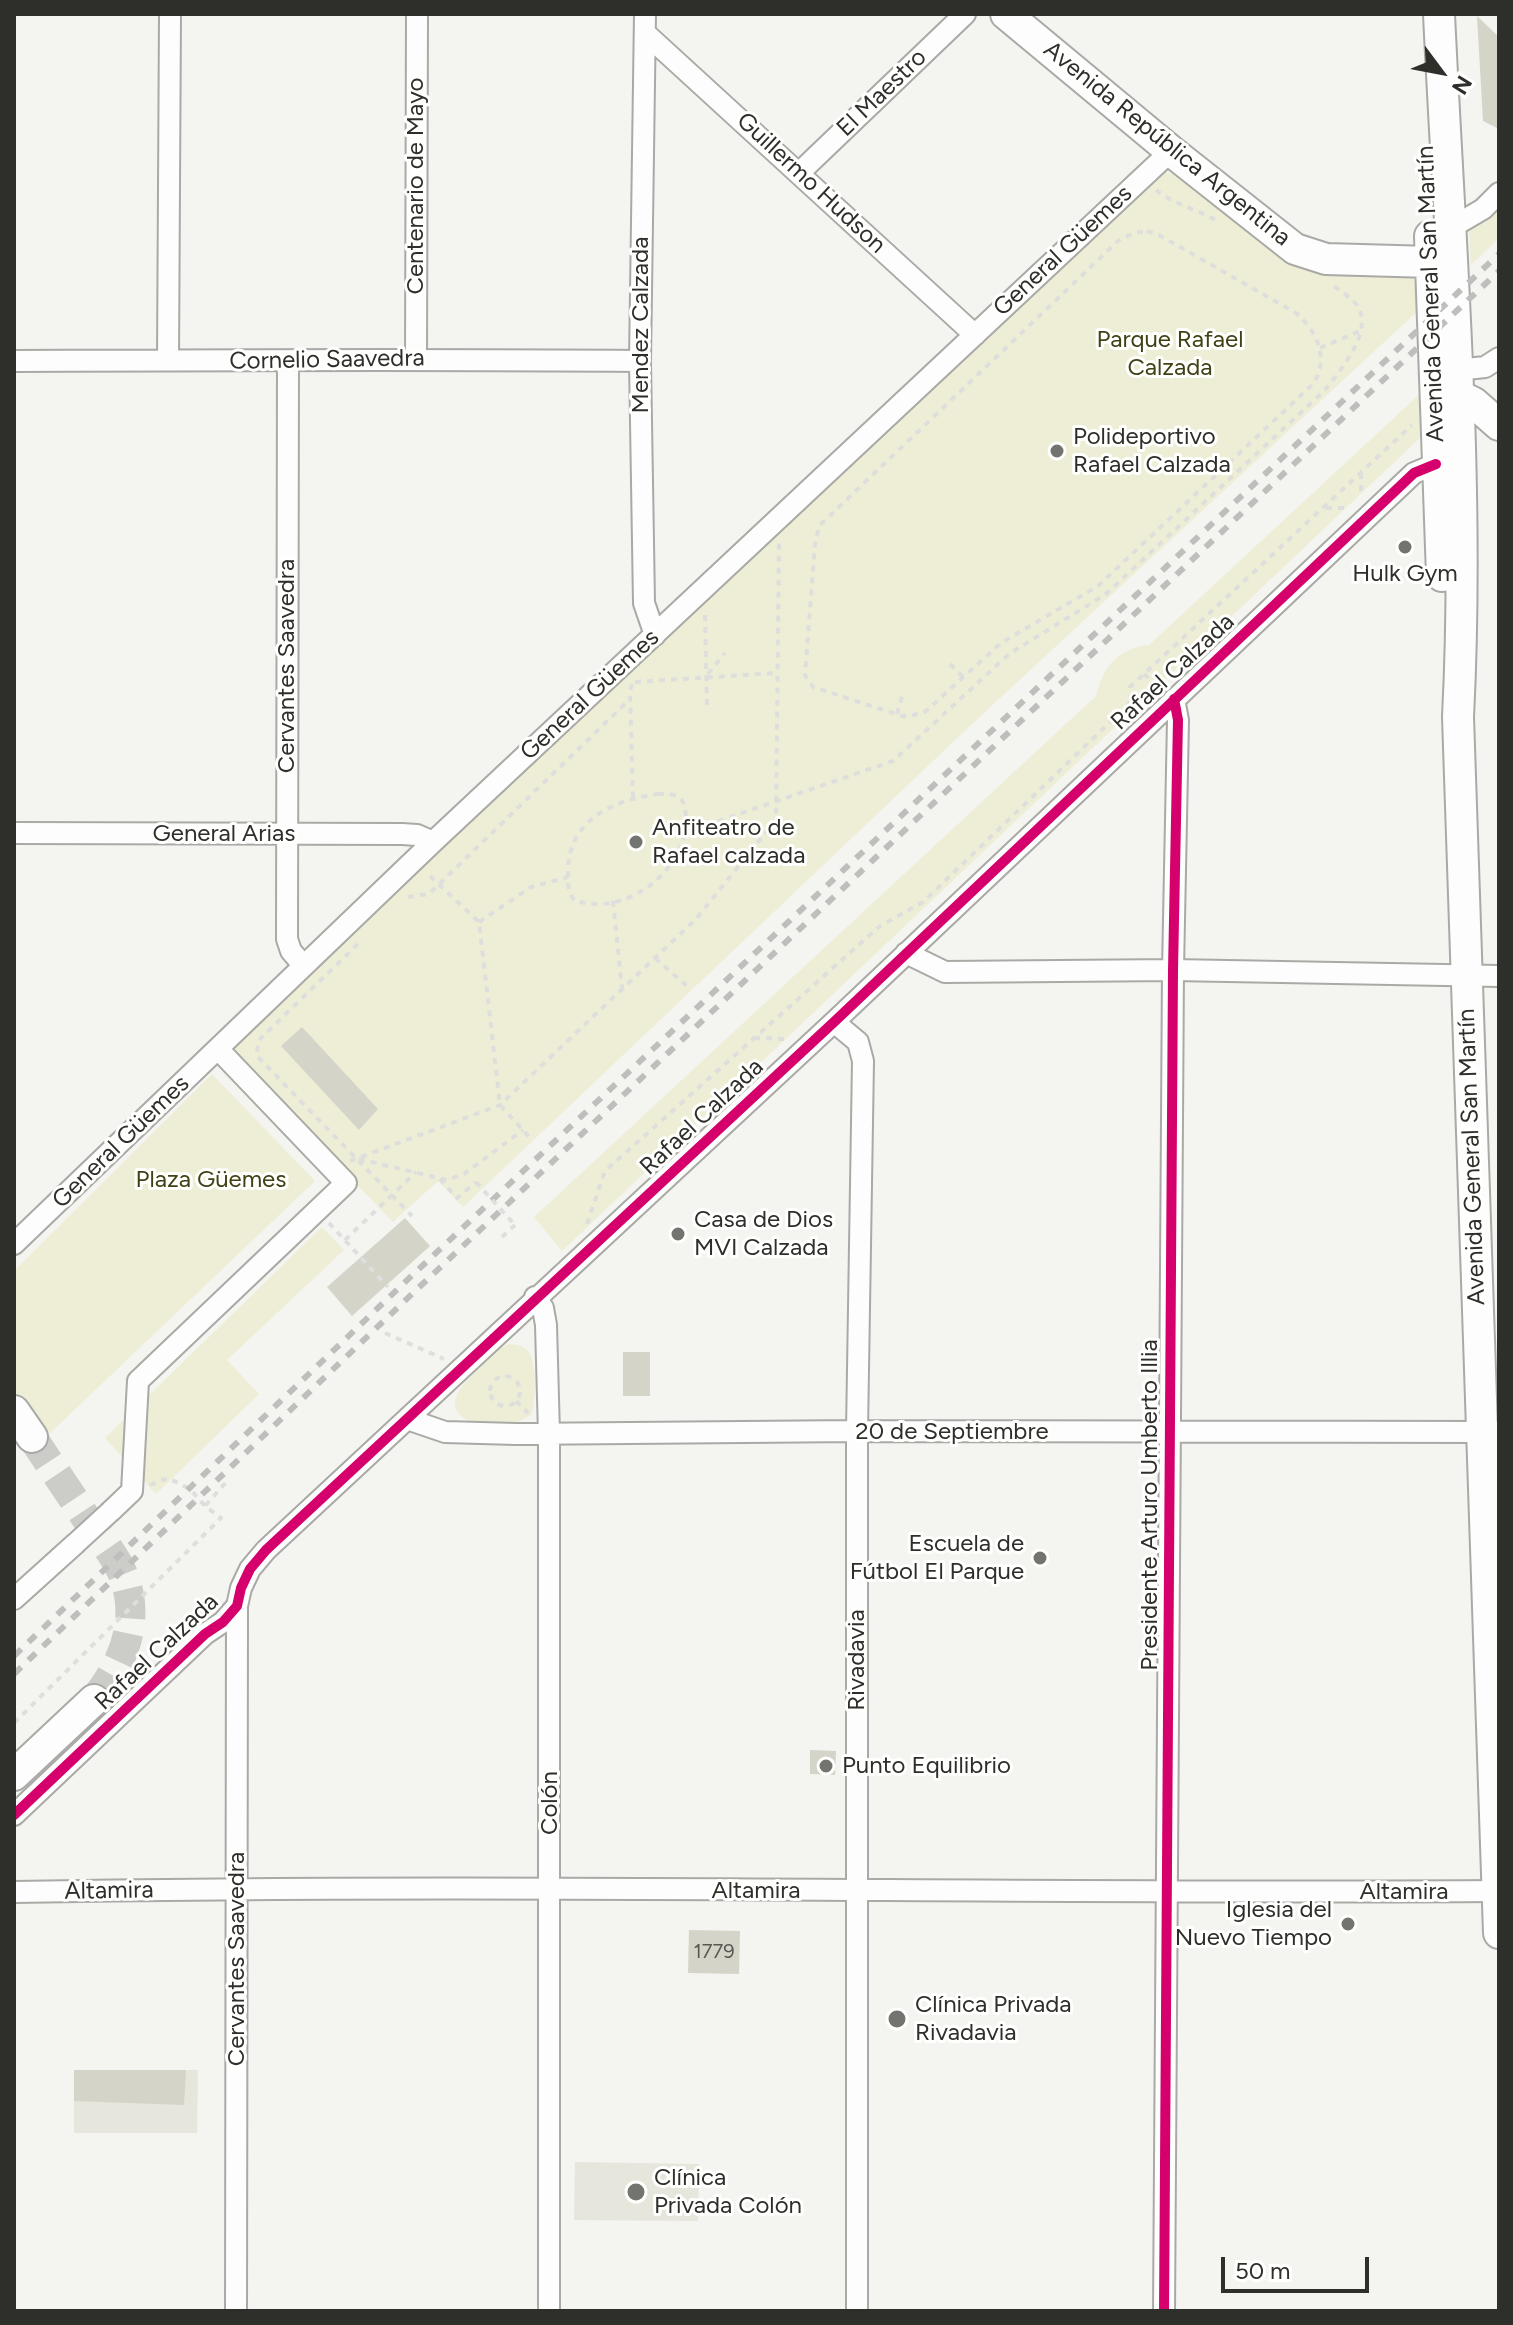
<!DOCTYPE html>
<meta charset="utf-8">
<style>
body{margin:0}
#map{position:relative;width:1513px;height:2325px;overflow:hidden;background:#f4f4f0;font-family:Figtree,sans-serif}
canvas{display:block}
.frame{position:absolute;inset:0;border:16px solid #2e2e2b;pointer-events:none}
.north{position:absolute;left:1401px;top:32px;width:80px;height:80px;-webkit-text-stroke:6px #fffffe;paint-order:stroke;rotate:122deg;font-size:22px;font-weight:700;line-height:32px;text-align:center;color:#2e2e2b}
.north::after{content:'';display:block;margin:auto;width:28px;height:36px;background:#2e2e2b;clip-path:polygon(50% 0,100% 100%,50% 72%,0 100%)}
.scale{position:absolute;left:1221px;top:2257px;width:148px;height:36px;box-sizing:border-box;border:4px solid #2e2e2b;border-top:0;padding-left:10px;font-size:24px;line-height:28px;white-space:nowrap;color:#2e2e2b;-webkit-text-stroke:6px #fffffe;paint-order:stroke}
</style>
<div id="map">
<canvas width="1513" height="2325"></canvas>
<div class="frame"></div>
<div class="north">N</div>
<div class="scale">50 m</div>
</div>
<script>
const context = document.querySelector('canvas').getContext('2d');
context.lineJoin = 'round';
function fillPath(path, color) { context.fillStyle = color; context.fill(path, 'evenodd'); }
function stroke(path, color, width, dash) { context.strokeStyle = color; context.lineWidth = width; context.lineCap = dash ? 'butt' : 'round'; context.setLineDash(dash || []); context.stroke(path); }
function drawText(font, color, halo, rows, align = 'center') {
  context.font = font + ' Figtree,sans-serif'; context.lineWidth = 6; context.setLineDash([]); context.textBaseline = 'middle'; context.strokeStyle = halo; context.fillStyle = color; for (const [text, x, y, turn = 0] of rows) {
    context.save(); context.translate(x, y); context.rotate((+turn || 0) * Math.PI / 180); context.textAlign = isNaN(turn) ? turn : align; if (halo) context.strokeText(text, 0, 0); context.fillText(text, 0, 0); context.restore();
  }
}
fillPath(new Path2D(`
 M74 2070H198L197 2133H74Z
 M575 2162 699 2164 698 2221 574 2220Z`), '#e6e6dd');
fillPath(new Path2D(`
 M1166 172 1182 178 1307 266 1407 273 1423 285 1422 307 971 725 463 1207 438 1181 393 1222 241 1065 233 1052 238 1040 1160 173Z
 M1499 201V238L1471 265 1469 230Z
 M1423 391 1425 433 562 1251 534 1217 1096 696C1103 666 1118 649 1149 645Z
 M212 1074 315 1181 48 1435 14 1391V1271Z
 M322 1227 344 1250 227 1360 259 1394 156 1494 105 1438Z
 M510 1344C518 1345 523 1345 528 1351 537 1361 536 1404 531 1415L518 1422H472C437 1408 464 1383 480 1368 490 1358 497 1348 510 1344Z`), '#eeeed7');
fillPath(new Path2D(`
 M1477 16 1499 37V129L1483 121Z
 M302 1027 378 1109 359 1130 281 1046Z
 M405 1218 430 1246 352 1316 327 1287Z
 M623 1352H650V1396H623Z
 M810 1750 836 1751 835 1775 810 1774Z
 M689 1930 740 1931 739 1974 688 1973Z
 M74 2070H186L184 2105 74 2101Z`), '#d5d4c8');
stroke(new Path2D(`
 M32 1437C51 1466 71 1495 90 1524 100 1537 110 1550 118 1564 144 1612 126 1661 94 1700`), '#ccccc9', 30, [30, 15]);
const street = new Path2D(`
 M645 14 640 361 644 603 655 635
 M645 33 975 335
 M800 172 965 14
 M1449 229 1483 209 1499 193
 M416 359 417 14
 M168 360 170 14
 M14 361C223 360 431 359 640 361
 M288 362 287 939 291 951 303 965
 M1457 370 1485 367 1499 358
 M14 833 402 834 417 835 433 842
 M906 953 945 972 1173 970 1499 976
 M834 1022 858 1042 863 1061 857 1431V2311
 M14 1244 433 842 1171 151
 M535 1297 543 1308 546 1325 549 1434V2311
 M407 1419 445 1432 516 1434 857 1431 1499 1432
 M111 1511 132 1491 138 1381 346 1183 218 1049
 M14 1599 75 1544
 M14 1815 205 1634 223 1622 237 1606 241 1588 250 1569 266 1550 834 1022 1414 473 1436 464
 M14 1892C509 1883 1004 1894 1499 1891
 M236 2311 237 1606
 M1164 2311 1173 970 1178 720 1174 699`);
const secondary = new Path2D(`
 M1006 14 1171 151 1295 249 1326 259 1431 262
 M1439 14C1450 248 1470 483 1458 717L1499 1933
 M1430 236 1442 576
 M1458 395 1474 403 1499 425
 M14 1411 32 1437
 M14 1775 94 1700`);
stroke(street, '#a9a9a6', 24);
stroke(secondary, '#a9a9a6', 34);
stroke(new Path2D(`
 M1156 190C1172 203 1197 210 1216 220
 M1147 231 1159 235 1296 313C1317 332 1329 356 1314 383L1098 586 1001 643 926 711 910 716H902L813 687 805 675 815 544 819 526 1118 241 1134 233Z
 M1320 348 1360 331
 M1361 473V496
 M1326 508H1349
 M705 615 707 708
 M950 664 964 678
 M708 674 725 653
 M1144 674 1160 688
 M635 682 776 673
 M632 684 630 691 633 797
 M1138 709 1131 702 1130 687 1412 425
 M897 714 903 693
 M658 794C665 794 675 793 681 799 686 805 686 815 686 823 683 874 623 918 574 900 567 890 568 880 568 869 570 818 615 800 658 794Z
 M684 833 893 761 1009 654 1106 594 1325 390C1340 370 1376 330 1356 304 1349 296 1339 290 1331 284
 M430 876 479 922 500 1105 531 1139
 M408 897 429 894 630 699
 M613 901 622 989
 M479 922 531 887 568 877
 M358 944 258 1041 257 1056 412 1216
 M655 958 689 988
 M754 1038 788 1039
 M359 1159 447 1180 464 1174 523 1130
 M350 1161 500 1105 696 919 776 820 779 543
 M440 1179 457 1198 476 1182
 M329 1223 388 1287
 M587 1224 605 1171 880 926 923 902 1131 702
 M502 1237 515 1225
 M345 1240 416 1172
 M385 1333 444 1359
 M490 1391a15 15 0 1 1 30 0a15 15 0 1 1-30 0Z
 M516 1401 528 1413
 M150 1485 168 1478 190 1489 205 1506
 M14 1723 221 1518 205 1506 227 1481`), '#dededd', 4, [6, 6]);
stroke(street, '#fdfdfd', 20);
stroke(secondary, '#fdfdfd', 30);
stroke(new Path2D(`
 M14 1656 404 1283 1499 254
 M14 1674 413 1293 1499 271`), '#bebebd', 6, [10, 10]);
const streetBridge = new Path2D(`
 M75 1544 111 1511`);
stroke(streetBridge, '#a9a9a6', 24, []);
stroke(new Path2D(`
 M476 1182 515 1225`), '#dededd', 4, [6, 6]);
stroke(streetBridge, '#fdfdfd', 20);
stroke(new Path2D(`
 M14 1815 205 1634 223 1622 237 1606 241 1588 250 1569 266 1550 834 1022 1414 473 1436 464
 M1164 2311 1173 970 1178 720 1174 699`), '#d6006c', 10);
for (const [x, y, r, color] of [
 [1057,451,8,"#737370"],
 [1405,547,8,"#737370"],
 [636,842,8,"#737370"],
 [678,1234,8,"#737370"],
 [1040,1558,8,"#737370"],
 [826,1766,8,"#737370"],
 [1348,1924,8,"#737370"],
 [897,2019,10,"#737370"],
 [636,2192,10,"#737370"]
]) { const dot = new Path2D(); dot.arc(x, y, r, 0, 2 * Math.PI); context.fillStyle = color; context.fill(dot); stroke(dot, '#fffffe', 3); }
drawText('20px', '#585852', null, [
 ["1779",714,1952]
]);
drawText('24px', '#2e2e2b', '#fffffe', [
 ["El Maestro",882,93,-44],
 ["Avenida República Argentina",1167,144,39],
 ["Guillermo Hudson",811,183,43],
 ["Centenario de Mayo",416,186,-90],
 ["General Güemes",1063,251,-43],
 ["Avenida General San Martín",1431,294,-92],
 ["Mendez Calzada",641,325,-90],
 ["Cornelio Saavedra",327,360,-1],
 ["Cervantes Saavedra",287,666,-90],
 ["Rafael Calzada",1173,672,-43],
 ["General Güemes",590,695,-43],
 ["General Arias",224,834],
 ["Rafael Calzada",702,1117,-43],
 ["General Güemes",121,1142,-44],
 ["Avenida General San Martín",1472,1157,-92],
 ["20 de Septiembre",952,1432],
 ["Presidente Arturo Umberto Illia",1150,1505,-90],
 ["Rafael Calzada",157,1652,-43],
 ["Rivadavia",857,1660,-90],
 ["Colón",550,1803,-90],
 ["Altamira",109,1891,-1],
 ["Altamira",756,1891],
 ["Altamira",1404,1892],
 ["Cervantes Saavedra",237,1959,-90]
]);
drawText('24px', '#424116', '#fffffe', [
 ["Parque Rafael",1170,340],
 ["Calzada",1170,368],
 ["Plaza Güemes",211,1180]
]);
drawText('24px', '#2e2e2b', '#fffffe', [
 ["Polideportivo",1073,437],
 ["Rafael Calzada",1073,465],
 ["Hulk Gym",1405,574,"center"],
 ["Anfiteatro de",652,828],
 ["Rafael calzada",652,856],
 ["Casa de Dios",694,1220],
 ["MVI Calzada",694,1248],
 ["Escuela de",1024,1544,"right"],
 ["Fútbol El Parque",1024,1572,"right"],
 ["Punto Equilibrio",842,1766],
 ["Iglesia del",1332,1910,"right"],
 ["Nuevo Tiempo",1332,1938,"right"],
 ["Clínica Privada",915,2005],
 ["Rivadavia",915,2033],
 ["Clínica",654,2178],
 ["Privada Colón",654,2206]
], 'left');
</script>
